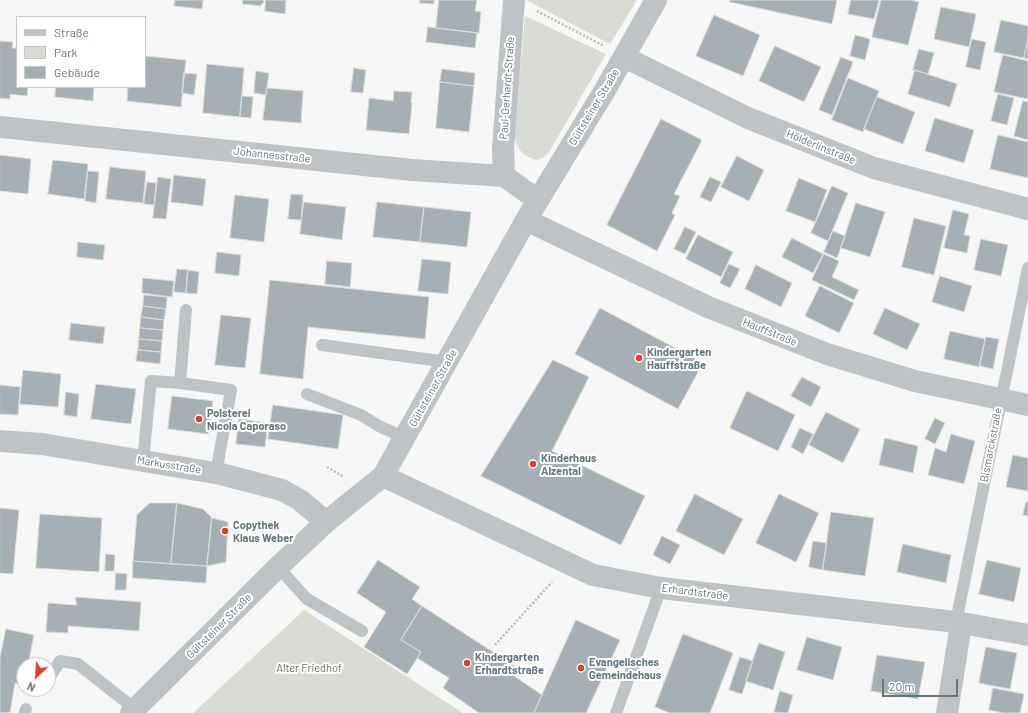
<!DOCTYPE html>
<meta charset="utf-8">
<style>
body{margin:0}
#map{position:relative;width:1028px;height:713px;overflow:hidden;background:#f7f7f5;font-family:Barlow,sans-serif}
canvas{display:block}
.legend{position:absolute;left:16px;top:16px;width:130px;height:72px;box-sizing:border-box;background:#fff;border:1px solid #c1c9cb;margin:0;padding:5px 7px;list-style:none;font-size:12px;color:#64777e}
.legend li{display:flex;align-items:center;gap:8px;height:20px}
.legend b{width:20px;border:1px solid #c1c9cb}
.north{position:absolute;left:16px;top:657px;width:40px;height:40px;box-sizing:border-box;background:#fff;border:1px solid #c1c9cb;border-radius:50%;rotate:206deg;font-size:11px;font-weight:700;line-height:16px;text-align:center;color:#64777e}
.north::after{content:'';display:block;margin:auto;width:14px;height:18px;background:#d84134;clip-path:polygon(50% 0,100% 100%,50% 72%,0 100%)}
.scale{position:absolute;left:882px;top:679px;width:76px;height:18px;box-sizing:border-box;border:2px solid #64777e;border-top:0;padding-left:5px;font-size:12px;line-height:14px;white-space:nowrap;color:#64777e;-webkit-text-stroke:3px #fff;paint-order:stroke}
</style>
<div id="map">
<canvas width="1028" height="713"></canvas>
<ul class="legend">
<li><b style="height:5px;background:#bec4c6"></b>Straße</li>
<li><b style="height:11px;background:#d8dcd4"></b>Park</li>
<li><b style="height:11px;background:#a6b0b4"></b>Gebäude</li>
</ul>
<div class="north">N</div>
<div class="scale">20 m</div>
</div>
<script>
const context = document.querySelector('canvas').getContext('2d');
context.lineJoin = 'round';
function fillPath(path, color) { context.fillStyle = color; context.fill(path, 'evenodd'); }
function stroke(path, color, width, dash) { context.strokeStyle = color; context.lineWidth = width; context.lineCap = dash ? 'butt' : 'round'; context.setLineDash(dash || []); context.stroke(path); }
function drawText(font, color, halo, rows, align = 'center') {
  context.font = font + ' Barlow,sans-serif'; context.lineWidth = 4; context.setLineDash([]); context.textBaseline = 'middle'; context.strokeStyle = halo; context.fillStyle = color; for (const [text, x, y, turn = 0] of rows) {
    context.save(); context.translate(x, y); context.rotate((+turn || 0) * Math.PI / 180); context.textAlign = isNaN(turn) ? turn : align; if (halo) context.strokeText(text, 0, 0); context.fillText(text, 0, 0); context.restore();
  }
}
fillPath(new Path2D(`
 M526 0H637L610 44Z
 M525 16 606 54 548 154 538 160C523 157 519 151 514 137Z
 M304 610 463 713H193Z`), '#d8dcd4');
const building = new Path2D(`
 M175 0H203L202 9 174 6Z
 M243 0H264L263 4H261V6L243 4Z
 M266 0H286L285 14 265 11Z
 M420 0H434V4L420 3Z
 M439 0H477L475 11 481 12 479 33 436 28Z
 M730 0H837L832 24 730 2Z
 M851 0H879L874 19 848 14Z
 M881 0H911L919 2 908 45 872 37Z
 M941 7 976 14 969 47 934 39Z
 M714 15 760 35 743 76 696 56Z
 M1001 20 1028 26V38L1024 58 994 52Z
 M428 27 477 33 475 48 426 42Z
 M855 35 870 39 865 60 850 56Z
 M1028 38V59L1024 58Z
 M972 39 986 42 980 70 966 67Z
 M0 41 13 42 12 48H17V87H28L27 96 10 94V99L0 98Z
 M775 46 821 67 804 102 759 81Z
 M919 49 934 53 928 74 913 70Z
 M1003 55 1028 61V99L994 92Z
 M145 56 186 60 181 107 127 101 128 87H145Z
 M841 57 853 62 832 115 819 110Z
 M207 64 244 68 240 117 203 113Z
 M354 68 366 70 363 93 351 92Z
 M442 69 475 73 474 86 440 82Z
 M915 70 957 84 950 107 908 94Z
 M256 71 269 73 266 95 254 93Z
 M184 73 197 74 194 95 182 93Z
 M848 78 879 91 863 132 832 120Z
 M440 82 474 86 469 132 436 128Z
 M56 87H94L93 101 55 97Z
 M267 88 303 91 301 123 263 120Z
 M394 91 412 92 411 102 412 103 409 134 366 130 369 98 393 101Z
 M998 94 1014 98 1007 125 991 121Z
 M242 96 253 97 251 118 240 117Z
 M877 97 915 112 903 144 864 129Z
 M1023 101 1028 102V140L1014 136Z
 M935 118 974 130 964 163 925 151Z
 M661 119 702 140 674 194 680 196 672 213 675 215 657 251 607 225Z
 M998 135 1028 142V178L990 169Z
 M0 155 31 159 28 194 0 191Z
 M737 156 764 170 749 201 721 187Z
 M53 160 88 164 84 199 48 194Z
 M110 167 146 171 143 203 106 199Z
 M88 171 99 172 96 203 85 201Z
 M174 175 206 179 203 206 171 202Z
 M158 177 171 179 166 219 153 218Z
 M710 177 721 182 711 202 700 197Z
 M799 178 827 190 815 222 786 211Z
 M147 182 156 183 154 205 144 204Z
 M832 186 848 193 828 241 811 233Z
 M291 194 303 195 301 220 288 219Z
 M235 195 269 199 264 242 230 238Z
 M304 202 346 207 342 240 300 234Z
 M377 202 424 207 420 242 373 237Z
 M856 203 885 212 870 257 841 248Z
 M424 207 471 212 467 247 420 242Z
 M953 210 969 214 964 235 970 236 967 253 944 248Z
 M914 218 946 226 934 275 902 267Z
 M685 227 696 232 685 254 674 249Z
 M833 231 845 236 837 258 824 252Z
 M698 235 733 252 721 277 686 259Z
 M792 238 823 254 813 273 782 257Z
 M981 239 1008 245 1001 276 974 270Z
 M78 242 105 245 103 260 77 257Z
 M217 252 241 255 239 276 215 273Z
 M824 254 839 261 832 277 859 290 854 300 812 280Z
 M422 259 451 262 448 294 418 291Z
 M327 261 352 263 350 287 325 284Z
 M729 264 740 269 730 288 720 283Z
 M756 265 792 283 781 307 745 289Z
 M177 269 188 270 186 293 174 292Z
 M188 270 199 272 197 294 186 293Z
 M940 276 972 286 964 312 932 302Z
 M143 278 174 281 172 297 142 293Z
 M270 280 429 297 425 339 308 327 303 379 260 374Z
 M820 286 854 303 839 333 805 316Z
 M144 295 167 297 166 309 143 306Z
 M143 306 166 309 164 320 141 317Z
 M600 308 703 363 678 409 575 354Z
 M885 308 920 324 907 350 873 334Z
 M221 315 251 318 245 368 215 365Z
 M141 317 164 320 163 330 140 328Z
 M71 323 105 327 103 344 69 340Z
 M140 328 163 330 162 341 139 339Z
 M950 331 985 339 979 367 944 359Z
 M986 337 999 339 993 369 980 366Z
 M139 339 162 341 161 352 138 350Z
 M138 350 161 352 160 364 136 361Z
 M553 360 589 377 552 451 645 496 621 545 481 476Z
 M23 370 61 374 58 407 20 404Z
 M802 377 821 387 811 407 791 396Z
 M96 384 136 389 131 424 91 419Z
 M0 385 20 387 18 415 0 414Z
 M747 391 795 415 778 451 730 428Z
 M66 392 79 394 77 417 64 415Z
 M172 396 213 401 208 434 168 429Z
 M273 405 343 415 338 449 268 439Z
 M826 412 860 429 843 463 809 445Z
 M935 418 945 423 935 444 925 439Z
 M239 419 268 423 265 447 236 444Z
 M800 428 813 434 803 454 791 447Z
 M951 434 975 441 964 484 928 475 935 448 946 452Z
 M885 438 918 446 913 473 879 465Z
 M1013 455 1028 458V491L1006 487Z
 M695 494 743 519 724 555 676 531Z
 M779 494 819 513 796 562 756 543Z
 M1026 502H1028V516L1023 515Z
 M150 503H177L171 564 133 561 137 515Z
 M177 503 203 509 212 518 207 566 171 564Z
 M0 508 19 510 13 574 0 573Z
 M831 512 874 518 865 576 823 570Z
 M40 514 102 518 99 572 36 568Z
 M212 518 228 522 226 562 207 566Z
 M662 536 680 545 670 564 653 555Z
 M813 541 827 543 822 570 809 567Z
 M903 544 951 555 946 583 897 572Z
 M106 554 115 555 114 571H105Z
 M378 560 420 587 412 599 422 606 401 640 421 652 407 674 364 647 386 612 357 593Z
 M987 560 1021 568 1014 602 979 594Z
 M133 561 207 566 206 583 133 578Z
 M116 573 127 574 126 590H115Z
 M76 597 141 602 139 631 68 626V633L46 632 48 603 76 605Z
 M422 606 516 667 511 674 542 695 534 713H479L443 688 449 678 417 658 421 652 401 640Z
 M576 620 620 640 586 713H534Z
 M6 629 34 635 28 665H24V686L15 683 10 712 0 713V658Z
 M683 634 733 653 710 713H670L655 707Z
 M807 637 842 647 833 680 797 670Z
 M759 643 785 652 773 690 746 681Z
 M986 647 1017 653 1010 689 979 683Z
 M877 655 925 662 918 699 871 691Z
 M740 657 753 661 742 694 729 690Z
 M993 688 1024 694 1020 713H1003L989 710Z
 M780 691 793 695 788 713 774 712Z`);
fillPath(building, '#a6b0b4');
stroke(building, '#d9d9d7', 1);
stroke(new Path2D(`
 M537 11 604 46
 M327 467 344 477
 M495 645 552 582`), '#b7bbbd', 2.5, [2, 2]);
stroke(new Path2D(`
 M322 345 447 362
 M180 383 231 390 216 473
 M307 394 361 415 379 426 405 438
 M143 461 151 381 180 383 186 310
 M278 567 307 599 362 631
 M956 622 1028 268
 M48 680 60 661 78 664 135 709
 M25 713 26 709
 M616 713 661 588`), '#bec4c6', 12);
stroke(new Path2D(`
 M624 57 748 118 874 168 1028 209
 M0 127 412 170 504 176 538 200
 M504 176 503 148 514 0
 M526 220 708 307 827 354 915 381 1028 405
 M0 441 42 444 221 474 282 490 300 500 326 522
 M383 476 593 575 661 588 956 622 1028 635
 M131 713 278 567 326 522 383 476 526 220 605 90 656 0
 M947 713 961 624`), '#bec4c6', 22);
for (const [x, y, r, color] of [
 [639,358,4,"#d84134"],
 [199,419,4,"#d84134"],
 [533,464,4,"#d84134"],
 [225,531,4,"#d84134"],
 [467,663,4,"#d84134"],
 [581,668,4,"#d84134"]
]) { const dot = new Path2D(); dot.arc(x, y, r, 0, 2 * Math.PI); context.fillStyle = color; context.fill(dot); stroke(dot, '#fff', 1.5); }
drawText('11px', '#64777e', '#fff', [
 ["Paul-Gerhardt-Straße",507,88,-86],
 ["Gültsteiner Straße",594,107,-59],
 ["Hölderlinstraße",821,147,22],
 ["Johannesstraße",272,155,6],
 ["Hauffstraße",770,332,22],
 ["Gültsteiner Straße",433,388,-61],
 ["Bismarckstraße",991,445,-79],
 ["Markusstraße",169,465,9],
 ["Erhardtstraße",695,592,7],
 ["Gültsteiner Straße",219,626,-45]
]);
drawText('bold 11px', '#64777e', '#fff', [
 ["Kindergarten",647,352],
 ["Hauffstraße",647,365],
 ["Polsterei",207,413],
 ["Nicola Caporaso",207,426],
 ["Kinderhaus",541,458],
 ["Alzental",541,471],
 ["Copythek",233,525],
 ["Klaus Weber",233,538],
 ["Kindergarten",475,657],
 ["Erhardtstraße",475,670],
 ["Evangelisches",589,662],
 ["Gemeindehaus",589,675]
], 'left');
drawText('11px', '#697663', '#fff', [
 ["Alter Friedhof",309,668]
]);
</script>
